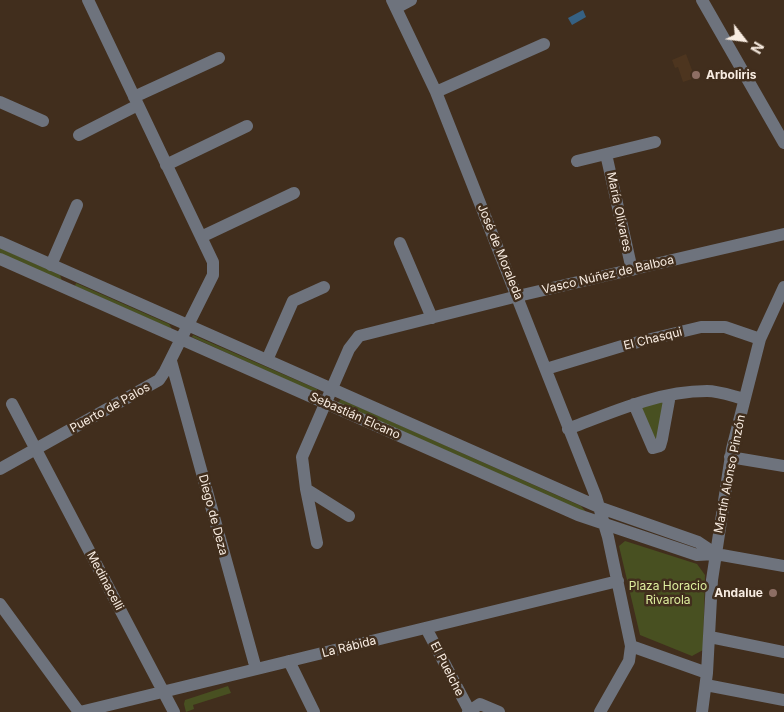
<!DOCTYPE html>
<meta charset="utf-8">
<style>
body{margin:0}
#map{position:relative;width:784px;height:712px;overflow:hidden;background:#412e1d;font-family:Inter,sans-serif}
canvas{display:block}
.north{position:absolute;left:719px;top:15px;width:50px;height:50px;-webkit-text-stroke:4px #412e1d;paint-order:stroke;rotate:120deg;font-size:14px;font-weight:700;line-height:20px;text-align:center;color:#f8ece1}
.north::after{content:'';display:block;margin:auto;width:18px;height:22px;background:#f8ece1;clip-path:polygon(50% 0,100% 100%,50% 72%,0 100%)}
</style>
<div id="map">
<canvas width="784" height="712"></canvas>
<div class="north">N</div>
</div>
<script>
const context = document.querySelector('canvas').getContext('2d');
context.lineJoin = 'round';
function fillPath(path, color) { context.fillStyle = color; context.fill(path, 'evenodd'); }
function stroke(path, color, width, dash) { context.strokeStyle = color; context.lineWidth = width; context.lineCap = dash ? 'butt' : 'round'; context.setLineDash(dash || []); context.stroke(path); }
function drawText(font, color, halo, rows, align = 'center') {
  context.font = font + ' Inter,sans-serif'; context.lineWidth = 5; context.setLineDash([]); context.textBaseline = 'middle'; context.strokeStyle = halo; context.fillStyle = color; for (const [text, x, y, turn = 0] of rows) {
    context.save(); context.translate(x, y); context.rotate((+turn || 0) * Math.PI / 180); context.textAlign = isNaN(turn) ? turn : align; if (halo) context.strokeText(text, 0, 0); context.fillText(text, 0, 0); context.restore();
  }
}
fillPath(new Path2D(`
 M686 54 695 78 683 82 678 67 675 68 672 60Z`), '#4d351f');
fillPath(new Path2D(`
 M0 248 60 275 62 281 0 255Z
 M76 283 169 324 172 329 75 286Z
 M193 335 317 389V394L192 337Z
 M341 399 581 506 587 513 338 403Z
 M666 399 658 444 638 406Z
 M625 541 697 564 705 575 703 650 692 656 640 635 619 546Z
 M228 686 231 693 193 705 194 709 186 712 184 704 185 700Z`), '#485021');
fillPath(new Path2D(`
 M583 10 586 17 572 25 568 18Z`), '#366183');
stroke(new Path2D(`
 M392 0 436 92 596 497 608 537 631 646 629 661 600 712
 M702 0 784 143
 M396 8 411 0
 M436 92 544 44
 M134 97 219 58
 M0 102 43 121
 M79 135 138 105
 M606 154 632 270
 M577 161 655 142
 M166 165 247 126
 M201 237 294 193
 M0 242 601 508 698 542 716 554
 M400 243 432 318
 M0 259 578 515 697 555 716 554 784 566
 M51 265 77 205
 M267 360 293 301 324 287
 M171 361 256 669
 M546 369 622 346 701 327H725L760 339
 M12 404 174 712
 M634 404 653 448 660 446 662 439 670 395
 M568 429C612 412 659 391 707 391 719 391 732 396 744 399
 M730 457 784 466
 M0 469 159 380 165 371 213 275V262L88 0
 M306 489 349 516
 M317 543 306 489 302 457 349 349 359 336 518 296 784 234
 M0 604 79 712
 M426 628 469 710
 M710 637 784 652
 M631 646 707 673
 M289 661 314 712
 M706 685 784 700
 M80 712 618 581
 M468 712 480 704 499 712
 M702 712 707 673 712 580 732 449 760 339 784 287`), '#6e737d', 12);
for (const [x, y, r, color] of [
 [696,75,5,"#8d6e63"],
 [773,593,5,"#8d6e63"]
]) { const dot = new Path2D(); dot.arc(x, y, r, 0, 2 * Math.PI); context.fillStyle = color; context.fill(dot); stroke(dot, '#412e1d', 2); }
drawText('bold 12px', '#f8ece1', '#412e1d', [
 ["Arboliris",706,75],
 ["Andalue",763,593,"right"]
], 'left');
drawText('12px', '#f8ece1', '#412e1d', [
 ["María Olivares",619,212,78],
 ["José de Moraleda",500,252,68],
 ["Vasco Núñez de Balboa",608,275,-13],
 ["El Chasqui",653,339,-14],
 ["Puerto de Palos",110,408,-29],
 ["Sebastián Elcano",355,416,24],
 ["Martín Alonso Pinzón",730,474,-79],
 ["Diego de Deza",213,515,75],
 ["Medinacelli",105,581,62],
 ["La Rábida",349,647,-14],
 ["El Puelche",447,669,63]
]);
drawText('12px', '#deee9e', '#412e1d', [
 ["Plaza Horacio",668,586],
 ["Rivarola",668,600]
]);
</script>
